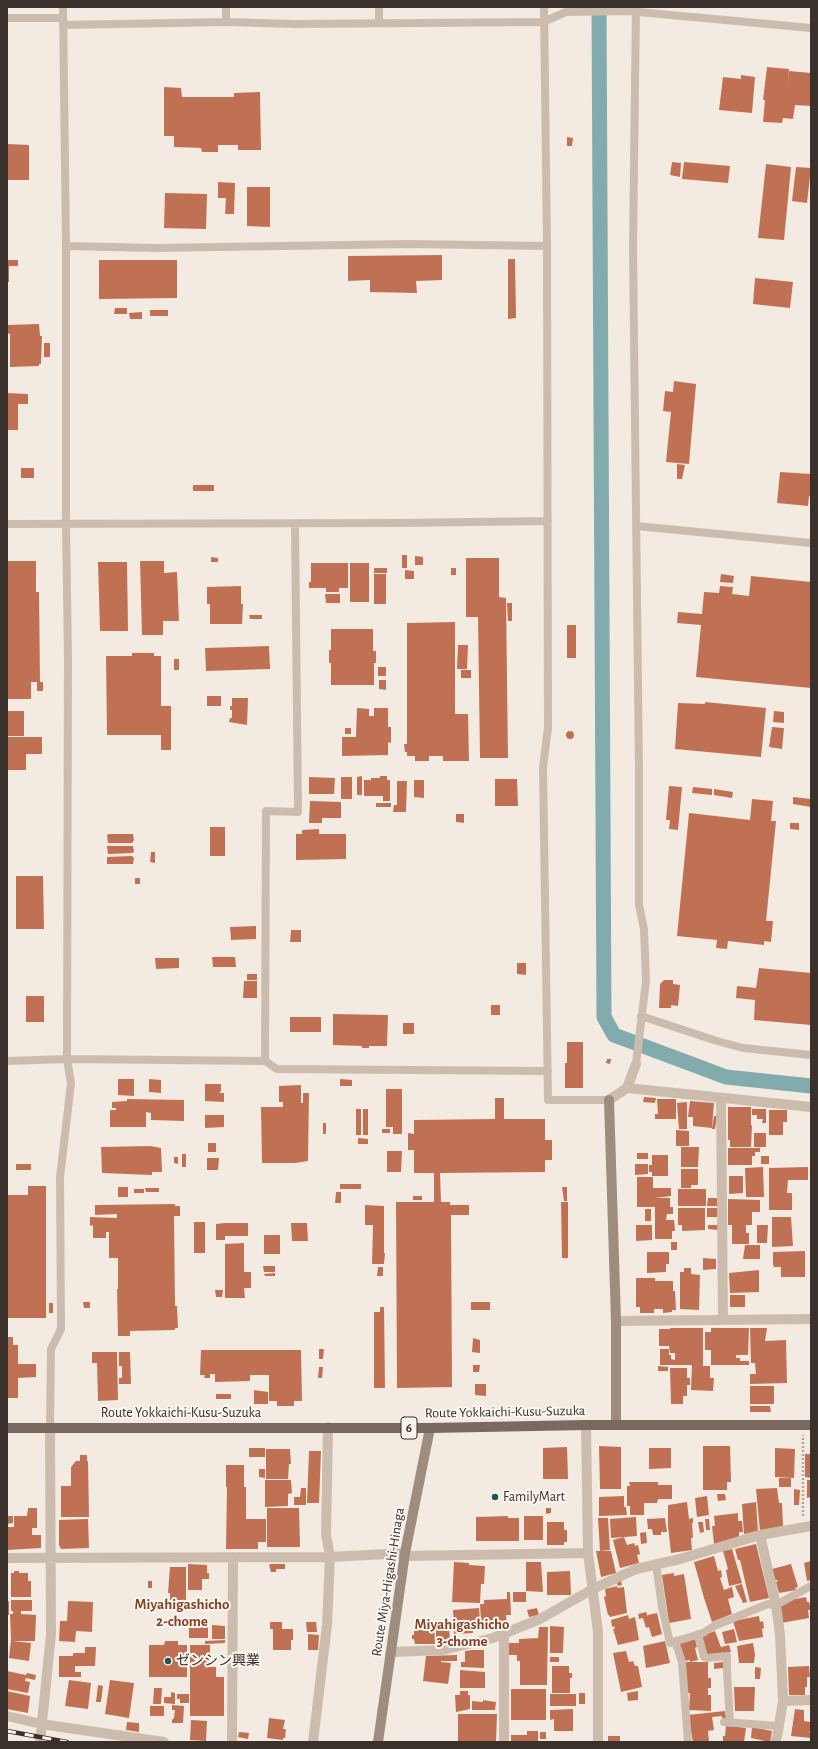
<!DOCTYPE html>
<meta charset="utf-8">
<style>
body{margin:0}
#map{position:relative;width:818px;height:1749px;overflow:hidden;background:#f3ebe2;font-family:"Alegreya Sans",sans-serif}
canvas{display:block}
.frame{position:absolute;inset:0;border:8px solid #3a312c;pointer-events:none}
</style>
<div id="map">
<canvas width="818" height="1749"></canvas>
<div class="frame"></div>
</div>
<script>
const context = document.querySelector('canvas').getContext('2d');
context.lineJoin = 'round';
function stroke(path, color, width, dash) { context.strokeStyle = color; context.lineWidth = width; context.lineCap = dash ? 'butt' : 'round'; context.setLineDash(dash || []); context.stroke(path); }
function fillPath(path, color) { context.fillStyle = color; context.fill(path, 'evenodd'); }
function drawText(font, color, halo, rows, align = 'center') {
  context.font = font + ' "Alegreya Sans","Noto Sans JP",sans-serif'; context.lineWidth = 4; context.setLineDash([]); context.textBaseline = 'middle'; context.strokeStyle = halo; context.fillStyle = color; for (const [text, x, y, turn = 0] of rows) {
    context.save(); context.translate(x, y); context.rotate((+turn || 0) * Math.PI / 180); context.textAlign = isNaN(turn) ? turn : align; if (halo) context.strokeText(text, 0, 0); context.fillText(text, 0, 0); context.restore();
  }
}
stroke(new Path2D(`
 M599 7 604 1017 614 1035 726 1077 811 1086`), '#82abae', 15);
fillPath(new Path2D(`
 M767 67 789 69 787 90 789 71 811 73V106L795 105 793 119 783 118 782 123 763 122 765 100H763Z
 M741 75 755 77 752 113 719 110 723 77 741 79Z
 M164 87 181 88 182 97H234V93L260 92 261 150H238V145H218V152H202L201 148 174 147V136H164Z
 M567 137 573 138 572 146H567Z
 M7 144 29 145V180H7Z
 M672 162 681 163 680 177 670 175Z
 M684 162 730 166 728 183 682 179Z
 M766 164 791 167 784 240 758 238Z
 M796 167 811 168 807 203 792 201Z
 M218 182 235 183 234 214H225L226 198H218Z
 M247 187H270V227L247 226Z
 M165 193 207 194 206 229 164 228Z
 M442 255V280L416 281 417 293 370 292V280L348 281V256Z
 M508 259H515L516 318 508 319Z
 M7 260H18V266H9V282H7Z
 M99 260H177V298L99 299Z
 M755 278 793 282 790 308 753 304Z
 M115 308H127V314H114Z
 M150 310H168V316H150Z
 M142 312V319H130L129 313Z
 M39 324 40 336H42L41 364H39V366L10 367V334L7 333V325Z
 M44 343H50V357H44Z
 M674 381 696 384 689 464 666 462 671 412 663 411 665 391 673 392Z
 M7 393 28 394V404H18V430H7Z
 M677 464 685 465 682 479H677Z
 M21 468H34V478H21Z
 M780 472 811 474V497L809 496 808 506 777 503Z
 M193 485H214V491H193Z
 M402 555H407V568H402Z
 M415 556 423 557V565H415Z
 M211 557 218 558V562H211Z
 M466 558H499V597L506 598 508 758H480L478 617H466Z
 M7 561H36V592H39L40 682H43V691H37V682H31V699H7Z
 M140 561H164V573L177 572 179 621H163V635H142Z
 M98 562H127L128 631H100Z
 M311 563H348V588H339V592H326V588H309V582H311Z
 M350 563H369V602H350Z
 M374 568H387V573H374Z
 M451 568H456V575H451Z
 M405 570 414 571V579H405Z
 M374 574H386V604H374Z
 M721 574 734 576 733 583 720 582Z
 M751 576 811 582V688L696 677 701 625 677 623 678 612 702 614 704 592 719 593 720 586 733 587 732 594 749 596Z
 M241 586V604H243L242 624H210V604H207V587Z
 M325 594H340V603H326Z
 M507 603H512V621H508Z
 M249 615H262V619H250Z
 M455 622V714H468L469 761H443V756H429V761H415V756H407V752H405L404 744H407V623Z
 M567 625H576V658H567Z
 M331 629H373V651H376V663H374V685H331V663H329V650H331Z
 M458 645H468L467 669H457Z
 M269 646 270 669 206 671 205 648Z
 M132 653H154V656H161V706H171V750H161V735H107L106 656H132Z
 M174 659H179V670H174Z
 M378 667H386V676H378Z
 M461 670H471V678H461Z
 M379 680H386V690L379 689Z
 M207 696H221V706H207Z
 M232 698H248L247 725 229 722 230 718H232V710H230V706H232Z
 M705 702 766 708 761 757 675 749 678 703 705 704Z
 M357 708 369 709V716H374V708H388V727H391V743L388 742V755L342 756V737H356Z
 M7 711H24V736H7Z
 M774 711 784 712V723L773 722Z
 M772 727 784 728 782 749 769 747Z
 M345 728H351V734H345Z
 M566 735a4 4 0 1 1 8 0a4 4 0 1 1-8 0Z
 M7 737H42V754H26V770H7Z
 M362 776V795H357V777Z
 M380 776H387V780H390V801H383V796H364V780H371V778H380Z
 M309 777 335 778 334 794H309Z
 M341 777H352V799H341Z
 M495 779H517L518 806H495Z
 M414 780H424V798L414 797Z
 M397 781H407L406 812H393L394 805H397Z
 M669 786 682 787 678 830 669 829 670 820H666Z
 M693 787 712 789V795L692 793Z
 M714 789 733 792 732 798 714 795Z
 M793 797 811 799V807L793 804Z
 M752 799 773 801 771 821H776L766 921H773L771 942 764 941V945L728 941 727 949 716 948 717 940 677 936 689 813 750 820Z
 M310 801 341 802V818H322V823H309Z
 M376 803H391V807H376Z
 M456 814H464V823L456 822Z
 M790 823H799V830L790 829Z
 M210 827H225V856H210Z
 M319 829V834H346V859L296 860V834H302V830Z
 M109 834H133L134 840 132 843H108L107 835Z
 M107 846H133L134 852 132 853 108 854Z
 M151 852H155V863L150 862Z
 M132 856 134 858 133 864H107V857Z
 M16 876H43L44 929H16Z
 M135 878H140V884H135Z
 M256 926V939L231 940 230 927Z
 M291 930H301V942H290Z
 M212 957H235L236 967H213Z
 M155 958H179V968L156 969Z
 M517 963H526V975L517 974Z
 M759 968 811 973V1025L754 1020 755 1000 736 998 737 986 756 988Z
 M247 974H257V980H247Z
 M664 980H673V984L680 985 678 1006 671 1005V1008H659L660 984Z
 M244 981H257V998H243Z
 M26 996H44V1022H26Z
 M491 1005H500V1015H491Z
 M333 1014 388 1015 387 1046H369V1048H362V1046L333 1045Z
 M290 1017H321V1032H290Z
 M403 1023H414V1034H403Z
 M567 1042H583V1088H565V1063H567Z
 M607 1059H611L610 1064 606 1063Z
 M118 1079H134V1096L118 1095Z
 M149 1079 161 1080V1093L149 1092Z
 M340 1079 352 1080V1086H340Z
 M205 1084H221V1091L219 1093H224V1102L205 1101Z
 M301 1085V1103H303V1093H309L308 1161 295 1163H262L261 1107H283V1102H279V1086Z
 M386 1089H402V1134H393V1127H386Z
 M644 1097 656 1098 655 1103 643 1102Z
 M495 1098H504V1119H545V1140H552V1160H545V1172L440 1173 441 1202H450V1205H469V1215H451L452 1387 397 1388 396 1202H434V1173H414V1150H408V1133L414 1134V1120L495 1119Z
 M127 1099 184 1100V1121L151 1120V1113L146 1112V1127H110V1110H116V1108H112V1102L127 1101Z
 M657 1099H676V1119H655V1114H658Z
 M690 1101 714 1103 712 1128 693 1126V1117H688Z
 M687 1102V1129H679L677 1103Z
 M728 1107H751V1126L752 1125 751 1147H730V1140H728Z
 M356 1109H361V1135H356Z
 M363 1109H368V1135H363Z
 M752 1109H766V1123H762L763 1119H757V1115H752Z
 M769 1110H787V1122H783V1135H769Z
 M205 1115H224V1127L205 1128Z
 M714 1116H717L715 1129H712Z
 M323 1123H326V1134H323Z
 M382 1129H390V1133H382Z
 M676 1130 689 1131V1146H676Z
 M754 1133H766V1147H754Z
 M358 1138 368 1139V1144H358Z
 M208 1143H216V1152H208Z
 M150 1146 161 1148 162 1172H152V1175L102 1173 101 1147Z
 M681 1147H699L698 1167H681Z
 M728 1148H760V1152H755V1156H752V1165H728Z
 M387 1151H402L401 1172H387Z
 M637 1153H648V1159H637Z
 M182 1154H186V1167H182Z
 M652 1155H668V1176H652V1172H649V1165H652Z
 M761 1156H769V1164H761Z
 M174 1157H178V1164L174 1163Z
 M207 1158H219L218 1170H207Z
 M16 1164H31V1170H16Z
 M635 1164H648V1174L635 1175Z
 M763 1167 764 1197H746L745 1168Z
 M808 1167V1180H788L787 1193H792V1210H769V1168Z
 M681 1169H698V1185H691V1188H681Z
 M729 1176H743V1193L729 1194Z
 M637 1177H653V1188H671V1196L655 1198H670V1207H673V1214H667L666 1220H674L675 1231H672V1239H655V1207H637Z
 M340 1184H361V1189H340Z
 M28 1186H46V1318H7V1195H28Z
 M118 1187H128V1197H118Z
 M562 1187H567V1201H564Z
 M145 1188H159V1192H146Z
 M134 1189H144V1193H134Z
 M678 1189H706V1206H678Z
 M336 1192H341V1203H335Z
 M413 1196H422V1200H413Z
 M708 1198H717V1206H707Z
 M728 1199 760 1200V1212H752V1225H746V1233H749V1244H732V1225H728Z
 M561 1202H568V1258H562Z
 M175 1204V1206H180V1216H174L175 1306H177L178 1328H175V1330L130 1331V1336H118L117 1289H118V1258H109V1232H106V1238H93V1225L90 1226V1217L117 1218V1214L95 1215V1205Z
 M365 1205 384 1206V1253H385L384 1264H372L373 1225H365Z
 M678 1208H705V1230L682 1231V1225H678Z
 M707 1208H717V1217H707Z
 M645 1209H651V1221H645Z
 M772 1217H791L793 1246 772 1247Z
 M194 1222H205V1253H194Z
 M225 1223H248V1236H225V1240H216V1224Z
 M291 1223H307L308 1241H292Z
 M636 1225H652V1240L636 1241Z
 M708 1225H718V1230L708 1229Z
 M757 1225H768L767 1243H757Z
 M264 1235H280V1254H264Z
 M671 1242H677V1250H671Z
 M244 1243V1272H251V1288H244L245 1298H225V1244Z
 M745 1245H760V1259H743Z
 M805 1251V1277H781V1267H774L773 1264V1252Z
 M647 1252H669V1264H666V1272L647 1273Z
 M703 1258 716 1259V1269L703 1270Z
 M263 1266H275V1272H264Z
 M378 1267H383V1276H377Z
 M684 1268H691V1274L700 1275 699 1310 680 1309V1272H684Z
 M759 1270V1292L730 1293 729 1273Z
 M275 1273V1276H265L264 1274Z
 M636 1278H655V1281H673V1291H675L676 1310H672V1312L663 1313V1309H654V1313H640V1307H636Z
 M215 1290H223L222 1297H216Z
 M730 1295H745V1307H730Z
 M83 1302H90V1308H84Z
 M471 1302H490V1310H471Z
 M49 1303H53V1313H49Z
 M380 1307H384L385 1388H374V1312H380Z
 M670 1328H703V1366H710V1378H714L713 1391 691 1390 692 1365H660V1349H669V1355H671V1359L675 1360V1353H670L669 1346H659V1329H670Z
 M711 1328H749L748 1355H736V1358H740V1361H749V1365H711V1350H705V1332H711Z
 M750 1328H767L765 1341 786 1340 787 1383 750 1384V1374H756L755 1363H751Z
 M7 1337H13V1345H18V1364H36V1377L18 1378V1398H7Z
 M473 1338 480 1340V1353L472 1352Z
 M319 1349H324L323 1359H319Z
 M201 1350H301L302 1401H294V1406H277V1401H269V1375H250V1381L215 1382V1374H210V1378H204L205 1375H200Z
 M92 1352H117L118 1400 98 1401 97 1363H92Z
 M119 1352H130L131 1384H119V1378H122V1366H119Z
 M473 1365H480L479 1372H473Z
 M658 1366 668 1367V1371H658Z
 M319 1367H323L322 1378H318Z
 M670 1368H687V1378H690V1385H687V1396H683V1404H671Z
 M475 1384H486V1396L475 1395Z
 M750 1386H774V1404H750Z
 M254 1390 268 1392V1404H254Z
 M216 1394H231V1399H216Z
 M750 1406H770L771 1412H750Z
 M599 1446 621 1447V1489H600Z
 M703 1446H730L731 1482H727V1490H703Z
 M567 1447 568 1479H543V1448Z
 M249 1448H265V1457H249Z
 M649 1448H671V1468L649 1469Z
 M775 1448 795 1449 794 1478 775 1477Z
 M266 1449H290L291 1464H289L288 1479H266Z
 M309 1451H321L319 1503H307Z
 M805 1454H811V1478L805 1477Z
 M80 1455H87V1461H88L89 1517H61V1486H71V1467L76 1461H80Z
 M226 1465H244V1487H226Z
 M259 1469H265V1478L259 1477Z
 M779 1478H791V1487H779Z
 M265 1480H291L292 1493 288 1494V1506L265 1507Z
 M807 1480H811V1497L807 1498Z
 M629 1482H658V1485H672V1499H658L657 1503H644V1515H630V1506H627V1486H630Z
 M227 1487H246V1519H266V1542H258V1549H226Z
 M301 1488H306V1505H294V1497H300Z
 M777 1488 779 1503H782L783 1526 760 1531 756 1489Z
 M794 1489 800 1490 799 1505H794Z
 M717 1494H725L726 1500 718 1501Z
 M624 1496V1507H626L627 1515 599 1516V1497Z
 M707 1496 709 1515 697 1517 695 1498Z
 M687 1502 689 1519 693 1518V1523H692L693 1538H691L692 1550 671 1553 668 1526V1505Z
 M756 1502 758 1531 744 1534 742 1504Z
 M28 1508H37V1528H32V1535H41V1548L7 1550V1527H14V1516H27Z
 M267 1508H299L300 1547H267Z
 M546 1508H551V1513L546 1514Z
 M738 1513V1521H742L743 1532H739V1538L714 1544 712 1526H715L714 1516Z
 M7 1516H13V1523L7 1524Z
 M508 1516V1518H519V1541H476V1517Z
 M524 1516H543V1540H524Z
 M636 1517 637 1536 624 1537 627 1545 634 1543 635 1546 638 1545 640 1554 637 1555 639 1563 620 1568 613 1540 624 1537 611 1538 610 1519Z
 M598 1518H608L610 1550 600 1551Z
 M665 1518 667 1532H661V1535H653L652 1529H648L647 1519Z
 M88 1519 89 1548 61 1549 59 1545V1520Z
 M705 1519H709L710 1530H706Z
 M547 1522H564V1530H567V1542H564V1545H547Z
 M698 1522H703L704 1532 700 1533Z
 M646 1532 647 1543 641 1544 640 1533Z
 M756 1544 769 1598 750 1602 740 1560H738L735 1549Z
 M732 1549 742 1583 729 1586 726 1570 728 1569 723 1551Z
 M596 1551H611L616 1573 601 1577Z
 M714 1556 718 1571 721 1570 722 1577 720 1578 724 1590 732 1587 734 1597 728 1599 732 1614 712 1622 704 1598 694 1562Z
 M811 1561V1580L807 1581 804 1563Z
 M454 1562 469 1563V1565L485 1566 484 1584H481L480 1603 452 1602Z
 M526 1562H541L543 1592 526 1591Z
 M188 1564 207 1565V1573H209V1579H202V1590H188Z
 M271 1564H285V1569H276V1572H271L269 1565Z
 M791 1564 798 1587 795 1588 796 1590 779 1593 776 1582 778 1581 777 1580H775L772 1569Z
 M170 1567H186V1600H170V1593H168Z
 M14 1571H19V1573H28V1581H31V1597H11V1573H14Z
 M570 1571 571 1595H547V1572Z
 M674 1573V1576L684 1574 691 1619 669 1623 662 1575Z
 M621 1580 622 1585 618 1586 616 1581Z
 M148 1581H152V1588H148Z
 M742 1584 747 1602 743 1603 735 1586Z
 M617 1586V1588L624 1587 627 1613 610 1617 609 1615H608L604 1597 606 1596 605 1589Z
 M507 1592H510L511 1615H506L507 1627 478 1628V1621H481L480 1604H484V1600L507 1599Z
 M513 1592H526V1602H513Z
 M806 1597 807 1602H809L811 1610H808L809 1618 781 1623 778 1606 790 1600Z
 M11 1600H32V1611H21V1614L36 1615 35 1641H13L31 1643 29 1661 9 1658 11 1640 10 1614H13V1611H11Z
 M7 1601H9V1615H7Z
 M68 1601 93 1602 92 1632 76 1631 75 1642 59 1641 60 1621H67Z
 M479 1608 480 1620H474L475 1630H473V1633L454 1634 453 1610Z
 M537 1608 539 1615 529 1617 527 1610Z
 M646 1612 648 1617V1615L657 1613 662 1634 652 1637 649 1627 646 1628 643 1618 639 1619 638 1614Z
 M628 1615 629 1619 635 1617 639 1640 618 1645 613 1629H615L614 1626 612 1627 611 1620Z
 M759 1616 760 1622 763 1621 764 1628 762 1629 763 1637 739 1641 733 1621Z
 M434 1621 435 1644H415L414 1639H412V1635H414V1624H417V1622Z
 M270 1622H282V1629H270Z
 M306 1622H316L317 1632H307Z
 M189 1623 208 1624V1638H189Z
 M212 1625 225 1626V1639H212Z
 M436 1625H449L450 1641H436Z
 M550 1626 564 1627 563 1653H550Z
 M539 1627H548L547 1685H520V1661H517V1655H509V1643H519V1639L538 1638Z
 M273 1629H293V1640H291V1650H273Z
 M734 1629 737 1642 725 1644 722 1632Z
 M715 1631 723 1653 718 1655V1653L708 1656 701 1636Z
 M308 1634 319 1635 318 1650H308Z
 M695 1639 697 1647 695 1648 698 1660 690 1662V1660L685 1661 679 1643Z
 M225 1640V1643L205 1644V1641Z
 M165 1641H178V1645H187V1677H149V1645H164Z
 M665 1641 670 1663 646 1668 643 1646Z
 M753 1643 755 1654 754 1663H739L737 1646Z
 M190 1645H210V1667H216V1677H224V1716H190Z
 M729 1645 731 1652 723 1654 721 1647Z
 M85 1647H96L95 1666H75V1672H81V1677H59V1656H73V1653H85Z
 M472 1650H484V1668L461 1667V1662H465V1651Z
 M626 1651 629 1662 633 1661 635 1666H638L642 1687 621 1692 613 1653Z
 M457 1655V1661H441V1662L451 1663 448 1684 423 1681 426 1656Z
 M550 1657H559V1662H550Z
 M686 1662H708V1678H711V1688H708V1695H711V1711L689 1710 690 1693H686Z
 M723 1662V1668L714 1669V1663Z
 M552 1666H569V1673H572V1678H570V1693H552Z
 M809 1666 810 1677H807V1687H805V1695H789L788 1667Z
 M755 1667 761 1668 760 1679H755Z
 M460 1670 485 1672V1688H460Z
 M7 1671 26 1675 27 1673 36 1675 35 1680 26 1678 25 1681 30 1682 28 1693 7 1689Z
 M69 1680 91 1683 88 1709 65 1706Z
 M110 1680 134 1683 129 1718 105 1714Z
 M98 1685 103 1686 101 1702H96Z
 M734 1687H755L754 1711H735Z
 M154 1688H162L161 1704H153Z
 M511 1689H546V1720H511Z
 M7 1691 30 1696 28 1713 7 1709Z
 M460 1691H468V1695H470V1709L456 1712 455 1695H460Z
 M638 1691V1700L628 1701 627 1693Z
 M171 1692 175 1693V1704L164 1703V1697H171Z
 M579 1693H585V1704H579Z
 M177 1694H189V1703H180V1699H177Z
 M550 1694H576V1706H550Z
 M483 1700 496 1702 495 1710H472V1701L483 1702Z
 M172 1705 184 1706 183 1723H172V1720L174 1718 175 1710H172Z
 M150 1706H164V1716H150Z
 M573 1709V1731H554V1719L550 1720V1710Z
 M795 1709 804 1710V1721L810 1722 811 1724V1731L809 1732 811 1733V1738L791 1736Z
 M725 1711 726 1718H722V1716L712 1717 714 1730 708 1731 709 1742H693L688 1715Z
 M458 1714H497L496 1742H458Z
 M269 1718 285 1720 283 1729H286L285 1738H283V1740L267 1738Z
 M191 1720 207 1721 206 1741 190 1740Z
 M127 1722 139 1723V1732L126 1730Z
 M726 1725 746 1728 744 1742H723V1736H725Z
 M752 1727 772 1731 770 1742 751 1738Z
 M527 1731H538V1742H511V1735H527Z
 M239 1732 249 1733 248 1739 238 1737Z
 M540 1732H546V1739H540Z
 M608 1736H620V1742L608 1741Z`), '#c07153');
stroke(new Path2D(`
 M803 1516V1435`), '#b6a698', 2.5, [2, 2]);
stroke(new Path2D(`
 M226 7V22
 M379 7V23
 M544 7 547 246 548 728 543 767 548 1100H609
 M7 18H63
 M63 25 226 22 294 24 543 22 566 12 628 11 811 28
 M66 246 155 248 408 244 547 246
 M7 524 397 523 548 521
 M637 526 811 543
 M641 1016 717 1041 743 1048 811 1055
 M7 1061 67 1059 265 1061 277 1069 548 1071
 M265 1061 266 811 298 812 295 524
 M636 1064 646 981 644 929 639 905V774L633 247 636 7
 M50 1427 51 1349 61 1329 60 1177 71 1083 67 1059 68 657 66 523V246L63 7
 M656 1564 662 1607 670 1643 703 1633 714 1626 768 1604 776 1605 811 1586
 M698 1634 704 1657 707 1658 727 1656V1672L730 1723
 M675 1641 682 1662 688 1742
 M724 1722 778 1726`), '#cbbcae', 8);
stroke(new Path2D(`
 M627 1088 811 1107
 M721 1098 723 1320
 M609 1100 627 1088 636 1064
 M616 1321 811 1319
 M586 1425 588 1553 598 1632V1742
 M760 1535 776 1605 780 1635 783 1701 777 1737 775 1742
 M405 1556 588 1553
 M7 1558 330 1557 405 1553
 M504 1633V1742
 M392 1652 443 1650 493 1638 540 1619 593 1589 636 1569 680 1559 760 1535 811 1526
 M783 1701 811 1700
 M7 1716 41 1724 164 1742
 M40 1742 51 1634 50 1427
 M232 1742 233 1557
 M313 1742 327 1625 330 1557 326 1534 328 1427`), '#cbbcae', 10);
stroke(new Path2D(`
 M609 1100 616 1321V1425
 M378 1742 405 1553 430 1428`), '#9e8c7f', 10);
stroke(new Path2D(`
 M7 1428H430L586 1425H811`), '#7a695e', 10);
const rail = new Path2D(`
 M7 1731 67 1742`);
stroke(rail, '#3a312c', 4.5);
stroke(rail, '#faf5ee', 3, [9]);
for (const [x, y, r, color] of [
 [495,1497,4,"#235459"],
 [168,1661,4,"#235459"]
]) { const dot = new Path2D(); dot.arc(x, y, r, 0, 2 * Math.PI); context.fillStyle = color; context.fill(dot); stroke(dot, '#faf5ee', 1.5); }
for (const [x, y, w] of [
 [409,1428,16]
]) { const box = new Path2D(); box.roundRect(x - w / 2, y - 11, w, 22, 3); context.fillStyle = '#faf5ee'; context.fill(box); stroke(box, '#3a312c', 1); }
drawText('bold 13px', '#3a312c', null, [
 ["6",409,1428]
]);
drawText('14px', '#3a312c', '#faf5ee', [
 ["Route Yokkaichi-Kusu-Suzuka",505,1412,-1],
 ["Route Yokkaichi-Kusu-Suzuka",181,1413],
 ["Route Miya-Higashi-Hinaga",388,1582,-81]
]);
drawText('14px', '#3a312c', '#faf5ee', [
 ["FamilyMart",503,1497],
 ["ゼンシン興業",176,1661]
], 'left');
drawText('bold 15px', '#854229', '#faf5ee', [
 ["Miyahigashicho",182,1604],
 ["2-chome",182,1621],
 ["Miyahigashicho",462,1624],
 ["3-chome",462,1641]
]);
</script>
